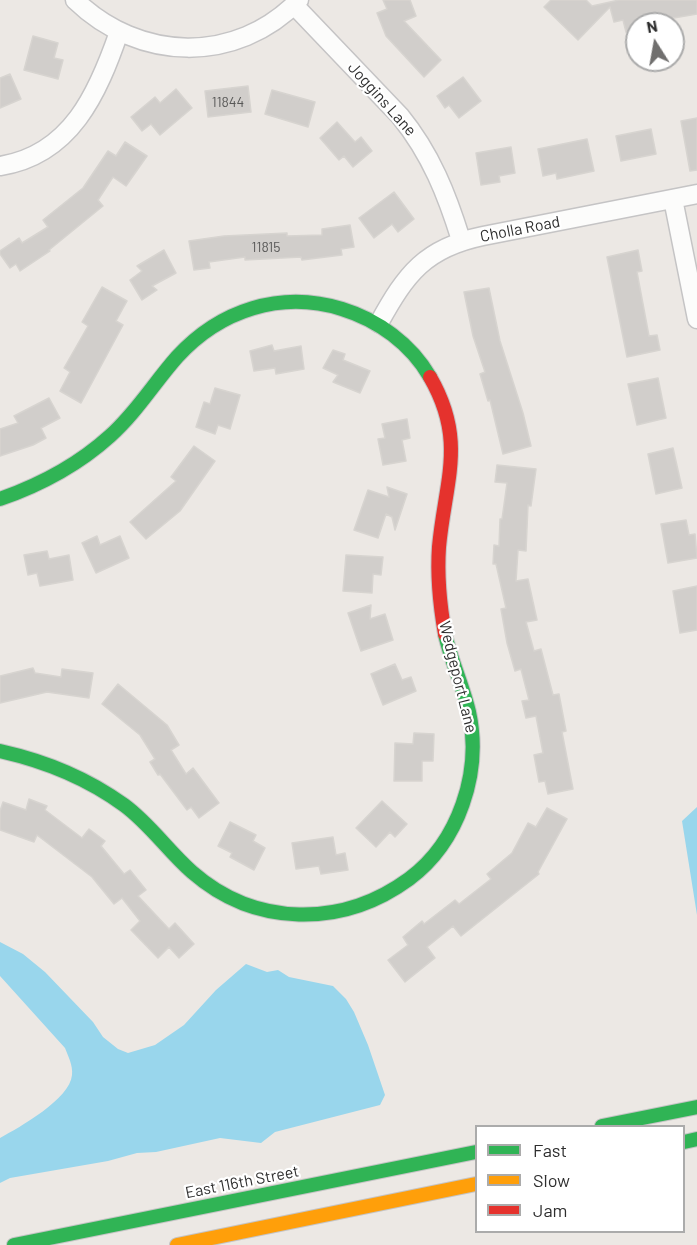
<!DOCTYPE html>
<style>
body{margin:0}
#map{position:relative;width:697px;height:1245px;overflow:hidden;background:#ece8e4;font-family:Barlow,sans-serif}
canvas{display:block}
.legend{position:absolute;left:475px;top:1125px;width:210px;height:108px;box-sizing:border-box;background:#fff;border:2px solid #ababab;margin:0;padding:8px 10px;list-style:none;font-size:18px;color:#2e2e2e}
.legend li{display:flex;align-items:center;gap:12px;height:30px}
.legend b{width:30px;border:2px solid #ababab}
.north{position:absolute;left:625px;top:12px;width:60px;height:60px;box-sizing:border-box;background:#fff;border:2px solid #ababab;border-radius:50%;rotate:349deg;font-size:16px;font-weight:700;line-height:24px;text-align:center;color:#2e2e2e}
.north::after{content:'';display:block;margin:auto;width:21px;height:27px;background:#706f6e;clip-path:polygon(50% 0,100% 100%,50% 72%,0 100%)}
</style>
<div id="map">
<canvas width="697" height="1245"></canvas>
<ul class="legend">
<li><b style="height:8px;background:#30b455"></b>Fast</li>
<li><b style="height:8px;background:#ff9f0a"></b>Slow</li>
<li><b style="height:8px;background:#e5322d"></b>Jam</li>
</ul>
<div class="north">N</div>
</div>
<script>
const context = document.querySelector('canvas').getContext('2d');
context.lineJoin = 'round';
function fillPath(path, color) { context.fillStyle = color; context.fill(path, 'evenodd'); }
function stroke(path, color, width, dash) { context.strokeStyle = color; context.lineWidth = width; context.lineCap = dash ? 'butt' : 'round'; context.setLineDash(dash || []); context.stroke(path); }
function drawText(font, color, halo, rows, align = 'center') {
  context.font = font + ' Barlow,sans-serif'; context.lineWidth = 4.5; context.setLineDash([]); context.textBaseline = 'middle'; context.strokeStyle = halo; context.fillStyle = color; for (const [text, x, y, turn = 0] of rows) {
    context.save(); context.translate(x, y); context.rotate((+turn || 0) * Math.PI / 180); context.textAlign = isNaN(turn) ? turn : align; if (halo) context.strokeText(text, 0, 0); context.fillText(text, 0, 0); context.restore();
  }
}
fillPath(new Path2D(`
 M697 807V915L682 821Z
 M0 942 23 954 45 972 93 1022 103 1037 118 1049 128 1053 155 1045 184 1025 216 990 246 964 267 972 278 970 289 977 333 986 346 999 354 1012 368 1045 385 1095 380 1105 275 1132 261 1143 220 1138 156 1152 137 1153 108 1161 10 1178 0 1183V1138C20 1127 70 1099 72 1075 73 1065 68 1056 65 1048L0 976Z`), '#99d6ec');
const building = new Path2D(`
 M383 0H410L416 16 404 21 441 60 424 77 386 36 377 13 387 9Z
 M551 0H586L592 6 619 0H697V14L668 19 669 24H637V30L626 32 623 20 614 22 610 7 578 40 544 7Z
 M33 36 58 43 54 58 63 60 58 79 24 70Z
 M10 74 21 99 0 108V78Z
 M463 77 481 101 459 118 449 105 445 108 437 96Z
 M248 86 251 112 208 117 205 91Z
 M176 89 192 108 160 135 151 124 142 131 131 117 155 97 160 103Z
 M272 90 315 102 308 127 265 114Z
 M697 118V170L690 171 681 121Z
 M337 122 355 142 361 137 372 151 353 167 344 156 339 160 320 138Z
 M651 129 656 154 621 161 616 136Z
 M587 139 594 171 557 179 556 173 543 176 538 149Z
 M125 142 147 156 126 186 113 177 98 200 103 206 49 250 50 251 20 271 16 264 10 268 0 254V251L19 238 22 243 48 227 43 220 83 188 108 151 116 156Z
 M511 147 515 173 499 176 500 182 481 185 476 153Z
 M394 192 414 219 398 232 392 224 374 238 359 218Z
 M350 225 354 247 341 249 342 255 302 260 301 257 245 260V257L209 262 210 268 194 270 189 241 224 236 287 233V236L322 235V229Z
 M164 250 176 273 152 286 157 290 142 300 130 280 142 271 137 266Z
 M638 250 642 271 637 272 649 336 657 335 660 350 627 357 607 257Z
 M102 287 127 301 116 321 123 325 81 403 60 391 70 372 64 368 88 326 82 322Z
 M489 288 500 341 523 413 531 446 503 454 490 400 488 401 480 374 485 372 473 336 464 292Z
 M272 345 274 351 301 346 304 369 276 374 275 368 254 371 250 351Z
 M333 350 345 354 343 360 370 371 360 393 333 382 338 375 323 368Z
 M658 378 666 418 637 425 628 384Z
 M215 388 240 395 230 429 218 425 215 434 196 427 204 402 210 404Z
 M49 398 60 418 41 428 46 438 33 445 0 456V429L18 423 14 416Z
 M407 419 410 438 402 440 406 461 383 465 378 439 385 438 382 424Z
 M194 446 215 461 180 511 146 539 130 522 176 481 171 477Z
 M673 448 682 488 656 494 648 454Z
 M497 465 536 469 531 506 528 505 526 551 518 550 516 581 528 579 537 620 526 622 534 651 541 649 553 695 559 694 566 731 562 732 573 789 548 794 545 781 539 782 534 755 543 753 536 716 526 718 522 701 529 700 521 669 515 671 507 643 501 609 506 608 496 564H493L494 545 499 546 500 519H502L507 483 495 482Z
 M387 487 407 494 395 530 392 517 386 514 378 538 354 530 368 490 389 497Z
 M686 520 689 535 695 534 697 558 668 563 661 524Z
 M97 536 100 545 120 536 129 558 96 573 82 543Z
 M47 551 49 559 69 555 73 580 40 586 37 573 28 575 24 555Z
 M346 555 383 557 381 575 373 574 372 593 343 591Z
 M697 586V630L680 633 673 591Z
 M371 605 370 619 385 614 393 640 361 651 348 613Z
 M395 664 402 680 411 677 416 691 383 705 371 674Z
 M33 668 35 673 61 677 62 669 93 673 89 698 47 692 0 703V676Z
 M118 684 167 725 179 745 171 750 186 774 193 768 219 803 199 818 191 807 187 810 160 774 158 775 150 762 155 759 140 735 102 704Z
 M414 733 434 734 433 761H422V781H394L395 743 413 744Z
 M29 799 47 806 45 810 82 838 89 829 105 841 101 846 124 874 130 870 146 890 138 896 169 929 175 923 194 944 179 958 169 947 158 958 131 930 140 921 122 898 114 904 92 877 37 835 34 842 0 830V811L3 802 26 810Z
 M382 801 407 824 395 837 390 832 376 847 356 828Z
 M547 808 567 819 538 872 539 874 461 936 453 926 427 947 435 958 405 982 388 960 408 945 403 937 422 921 424 924 455 900 459 904 491 879 487 874 512 853 528 823 536 827Z
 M230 822 256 835 253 841 265 848 254 870 230 857 232 853 218 846Z
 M333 837 336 855 345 853 348 870 321 874 319 866 296 869 292 843Z`);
fillPath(building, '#d1cecb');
stroke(building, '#d7d4d0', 1.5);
const street = new Path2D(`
 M75 0C139 62 236 65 299 0
 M294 5 400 116C431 154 447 195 461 240
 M0 166C71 155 98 93 119 32
 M673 199 697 319
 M379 323C406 274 425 248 483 236L697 194`);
const fast = new Path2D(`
 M0 499C40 485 78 465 110 436 136 413 154 383 177 357 220 310 281 290 342 309 378 320 411 344 430 377
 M0 751C45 761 87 778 124 805 150 824 168 851 192 872 255 927 342 928 409 879 459 842 482 772 469 712 463 686 451 661 445 634
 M602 1126 697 1107
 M684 1142 697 1139
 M14 1245 476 1152`);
const slow = new Path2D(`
 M177 1245 476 1184`);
const jam = new Path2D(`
 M430 377C467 441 445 481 439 547 437 576 440 606 445 634`);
stroke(street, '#c5c4c5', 21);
stroke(fast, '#c5c4c5', 16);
stroke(slow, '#c5c4c5', 16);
stroke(jam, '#c5c4c5', 16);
stroke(street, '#fcfcfb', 18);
stroke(fast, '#30b455', 14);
stroke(slow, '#ff9f0a', 14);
stroke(jam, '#e5322d', 14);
drawText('14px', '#585857', null, [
 ["11844",228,102],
 ["11815",266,247]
]);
drawText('16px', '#2e2e2e', '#fff', [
 ["Joggins Lane",382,99,48],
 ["Cholla Road",520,229,-11],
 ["Wedgeport Lane",458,677,76],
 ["East 116th Street",242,1182,-11]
]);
</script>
